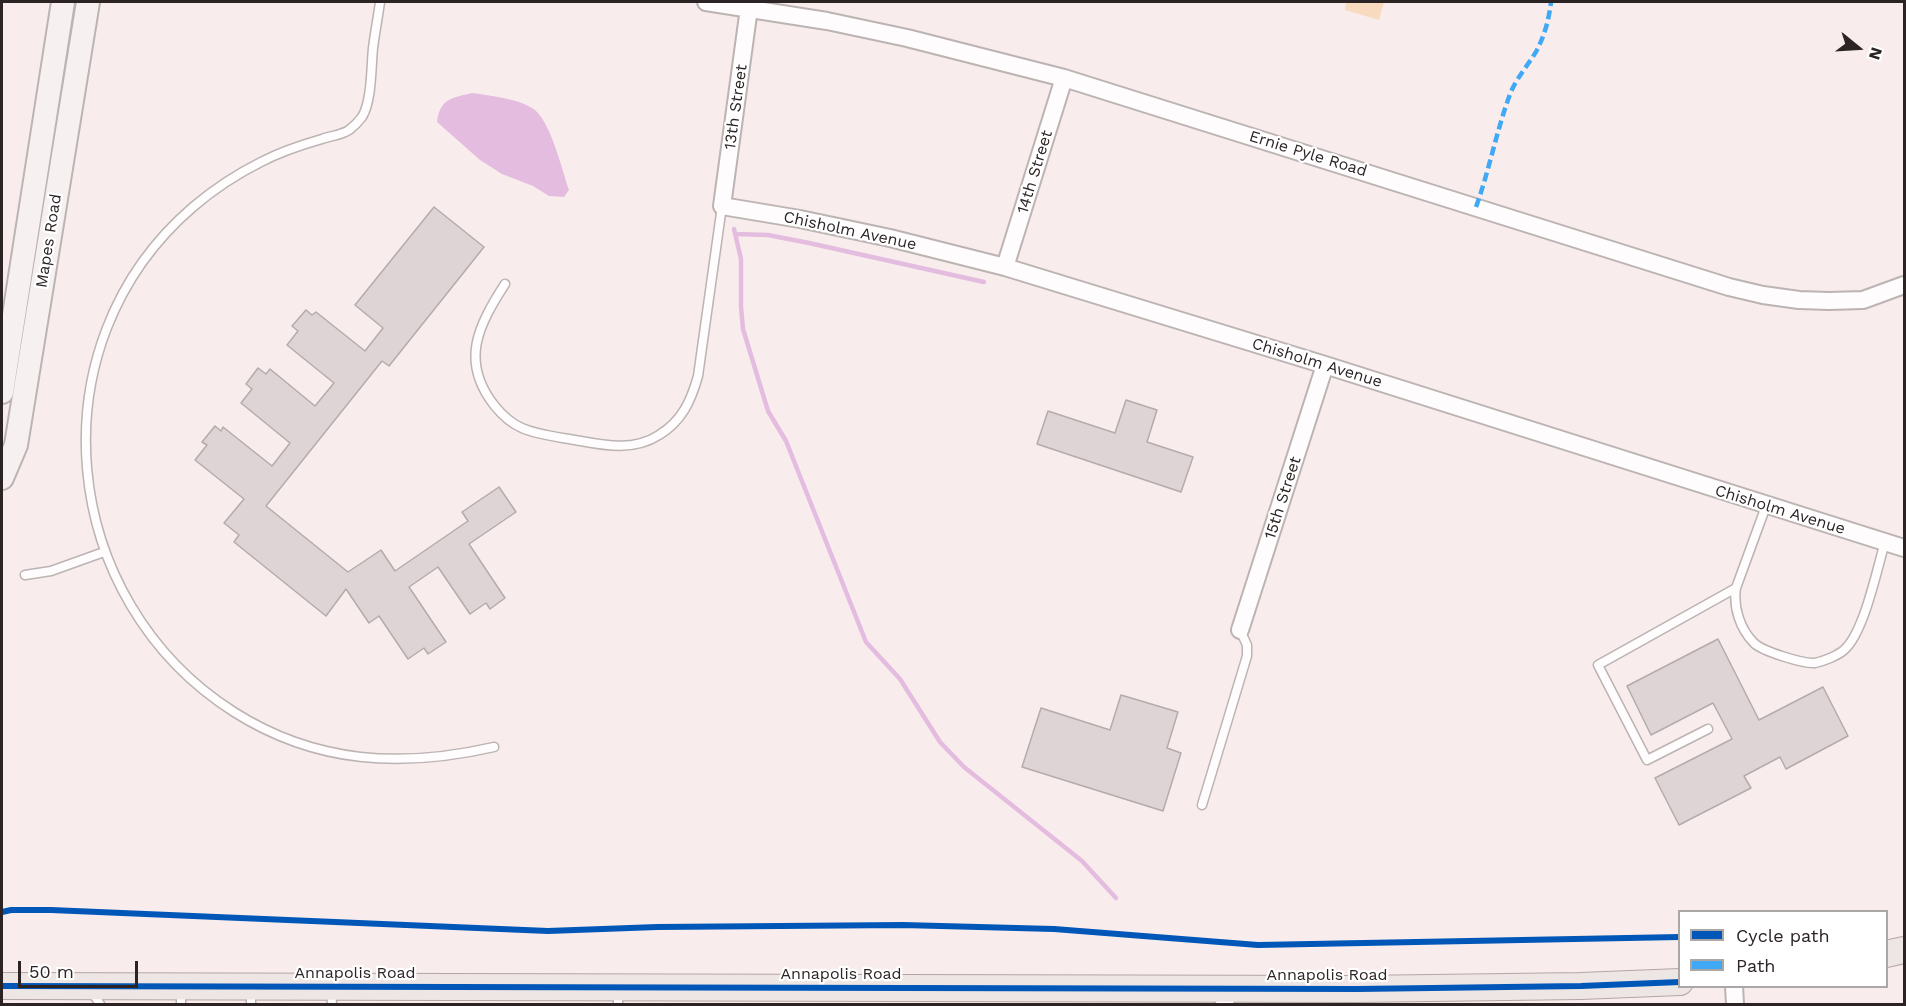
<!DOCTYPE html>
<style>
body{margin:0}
#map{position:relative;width:1906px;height:1006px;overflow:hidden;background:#f9ecec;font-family:"Work Sans",sans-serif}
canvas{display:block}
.frame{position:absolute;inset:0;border:3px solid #2c2324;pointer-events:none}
.legend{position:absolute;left:1678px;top:910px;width:210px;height:78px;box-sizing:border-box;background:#fff;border:2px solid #aba7a7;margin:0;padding:8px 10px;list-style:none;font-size:18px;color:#2c2324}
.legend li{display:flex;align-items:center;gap:12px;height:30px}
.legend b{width:30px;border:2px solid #aba7a7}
.north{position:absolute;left:1828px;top:18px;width:60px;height:60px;-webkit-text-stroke:4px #fff;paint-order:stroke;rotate:108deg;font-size:16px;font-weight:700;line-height:24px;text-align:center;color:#2c2324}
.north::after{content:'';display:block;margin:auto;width:21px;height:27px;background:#2c2324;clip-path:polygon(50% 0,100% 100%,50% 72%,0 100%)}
.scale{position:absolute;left:18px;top:961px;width:120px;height:27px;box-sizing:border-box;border:3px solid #2c2324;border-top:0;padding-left:8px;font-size:18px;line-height:21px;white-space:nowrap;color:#2c2324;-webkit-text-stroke:4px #fff;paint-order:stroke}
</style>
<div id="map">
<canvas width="1906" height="1006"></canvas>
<div class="frame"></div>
<ul class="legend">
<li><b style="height:8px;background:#0057b8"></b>Cycle path</li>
<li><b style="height:8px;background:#3fa9f5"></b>Path</li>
</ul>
<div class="north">N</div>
<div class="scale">50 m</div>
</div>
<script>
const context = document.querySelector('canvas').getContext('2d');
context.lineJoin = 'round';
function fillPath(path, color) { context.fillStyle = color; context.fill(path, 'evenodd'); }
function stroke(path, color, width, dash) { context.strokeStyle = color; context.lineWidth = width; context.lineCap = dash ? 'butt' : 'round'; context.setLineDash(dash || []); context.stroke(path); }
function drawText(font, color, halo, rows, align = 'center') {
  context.font = font + ' "Work Sans",sans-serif'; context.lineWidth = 4.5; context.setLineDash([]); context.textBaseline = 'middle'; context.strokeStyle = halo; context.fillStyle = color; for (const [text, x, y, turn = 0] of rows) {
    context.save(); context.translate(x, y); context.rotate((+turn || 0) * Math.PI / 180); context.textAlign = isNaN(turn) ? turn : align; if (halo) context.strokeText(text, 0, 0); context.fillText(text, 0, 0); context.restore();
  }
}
fillPath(new Path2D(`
 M1346 2H1384L1379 20 1345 10Z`), '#f8dabf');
fillPath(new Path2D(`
 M472 93C492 96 515 98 532 108 550 118 562 170 569 190L564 197 549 196 533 186 502 174 480 160 437 122C440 99 451 98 472 93Z`), '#e3bcdf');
stroke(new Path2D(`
 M734 229 741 259V307L743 329 768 411 786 441 866 642 900 679 940 742 964 767 1082 861 1116 898
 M735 234 768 235 809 243 984 282`), '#e3bcdf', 4.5);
const building = new Path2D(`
 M434 207 484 247 389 366 382 361 266 506 348 572 381 550 395 571 468 521 462 512 499 487 516 512 469 544 505 598 490 609 486 603 470 614 438 567 409 587 446 642 428 654 424 648 408 659 379 616 369 623 346 589 326 616 234 542 239 535 224 523 244 499 195 460 207 445 202 442 215 426 221 431 223 427 272 466 290 443 241 403 252 389 246 384 258 368 266 374 270 369 315 406 334 383 287 345 298 331 292 326 306 310 312 315 316 312 365 351 383 328 355 305Z
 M1126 400 1157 410 1147 442 1193 457 1181 492 1037 444 1048 411 1115 433Z
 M1718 639 1759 720 1823 687 1848 736 1786 769 1780 757 1744 776 1751 788 1679 825 1655 778 1732 739 1713 703 1651 735 1627 686Z
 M1121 695 1178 712 1167 748 1181 753 1163 811 1022 767 1041 708 1110 730Z`);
fillPath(building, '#ded4d5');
stroke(building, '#b4abac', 1.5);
const lane = new Path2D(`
 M380 2C378 17 375 32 373 48 371 67 372 101 362 117 359 121 353 127 349 130 342 135 330 136 322 139 301 145 280 152 261 162 237 174 214 189 193 207 32 345 58 600 234 712 316 764 402 768 494 747
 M505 284C478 326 460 361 494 405 502 415 510 423 522 428 538 435 558 437 575 440 603 445 633 452 659 435 682 421 691 401 698 376L722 206
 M1766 506 1736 588C1733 607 1740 629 1754 643 1762 651 1803 664 1815 663 1824 661 1837 656 1844 650 1864 633 1877 569 1885 542
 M25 575 51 571 104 552
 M1708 729 1647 760 1598 665 1736 588
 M1202 805 1247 656V645L1240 630
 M181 990V1004
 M331 990 332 1004
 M91 991 100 1004
 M251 1004V990
 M618 1004V989`);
const street = new Path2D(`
 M706 2 827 21 907 38 1064 78 1729 287 1763 295 1799 300 1829 301 1863 300 1904 285
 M749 8 722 206 800 219 890 238 1005 267 1325 365 1904 548
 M1005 267 1064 78
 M1240 630 1325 365
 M1734 986 1735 1004
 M1224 1004 1231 988`);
const secondary = new Path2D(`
 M2 392 63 2
 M2 478 16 445 88 2`);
const primary = new Path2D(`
 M1886 954 1904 950
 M2 986 1357 989 1581 986 1680 982`);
stroke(lane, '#bcb3b3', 11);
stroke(street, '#bcb3b3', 20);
stroke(secondary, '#bcb3b3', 26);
stroke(primary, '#b5a6a2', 28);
stroke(lane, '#fefcfc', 8);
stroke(street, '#fefcfc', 16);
stroke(secondary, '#f6f1f0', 22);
stroke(primary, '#ede6e4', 26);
stroke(new Path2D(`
 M1476 207C1489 171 1496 133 1509 97 1515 79 1528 66 1537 50 1545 34 1549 19 1551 2`), '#3fa9f5', 4.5, [9, 4.5]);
stroke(new Path2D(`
 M2 912 11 910H51L548 931 657 927 903 925 1054 929 1258 945 1680 937
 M2 986 1357 989 1581 986 1680 982`), '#0057b8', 6);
drawText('16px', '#2c2324', '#fff', [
 ["13th Street",736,107,-82],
 ["Ernie Pyle Road",1308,154,17],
 ["14th Street",1035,172,-73],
 ["Chisholm Avenue",850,231,12],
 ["Mapes Road",49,241,-81],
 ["Chisholm Avenue",1317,363,17],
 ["15th Street",1283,498,-72],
 ["Chisholm Avenue",1780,510,17],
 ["Annapolis Road",355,973],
 ["Annapolis Road",841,974],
 ["Annapolis Road",1327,975]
]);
</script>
